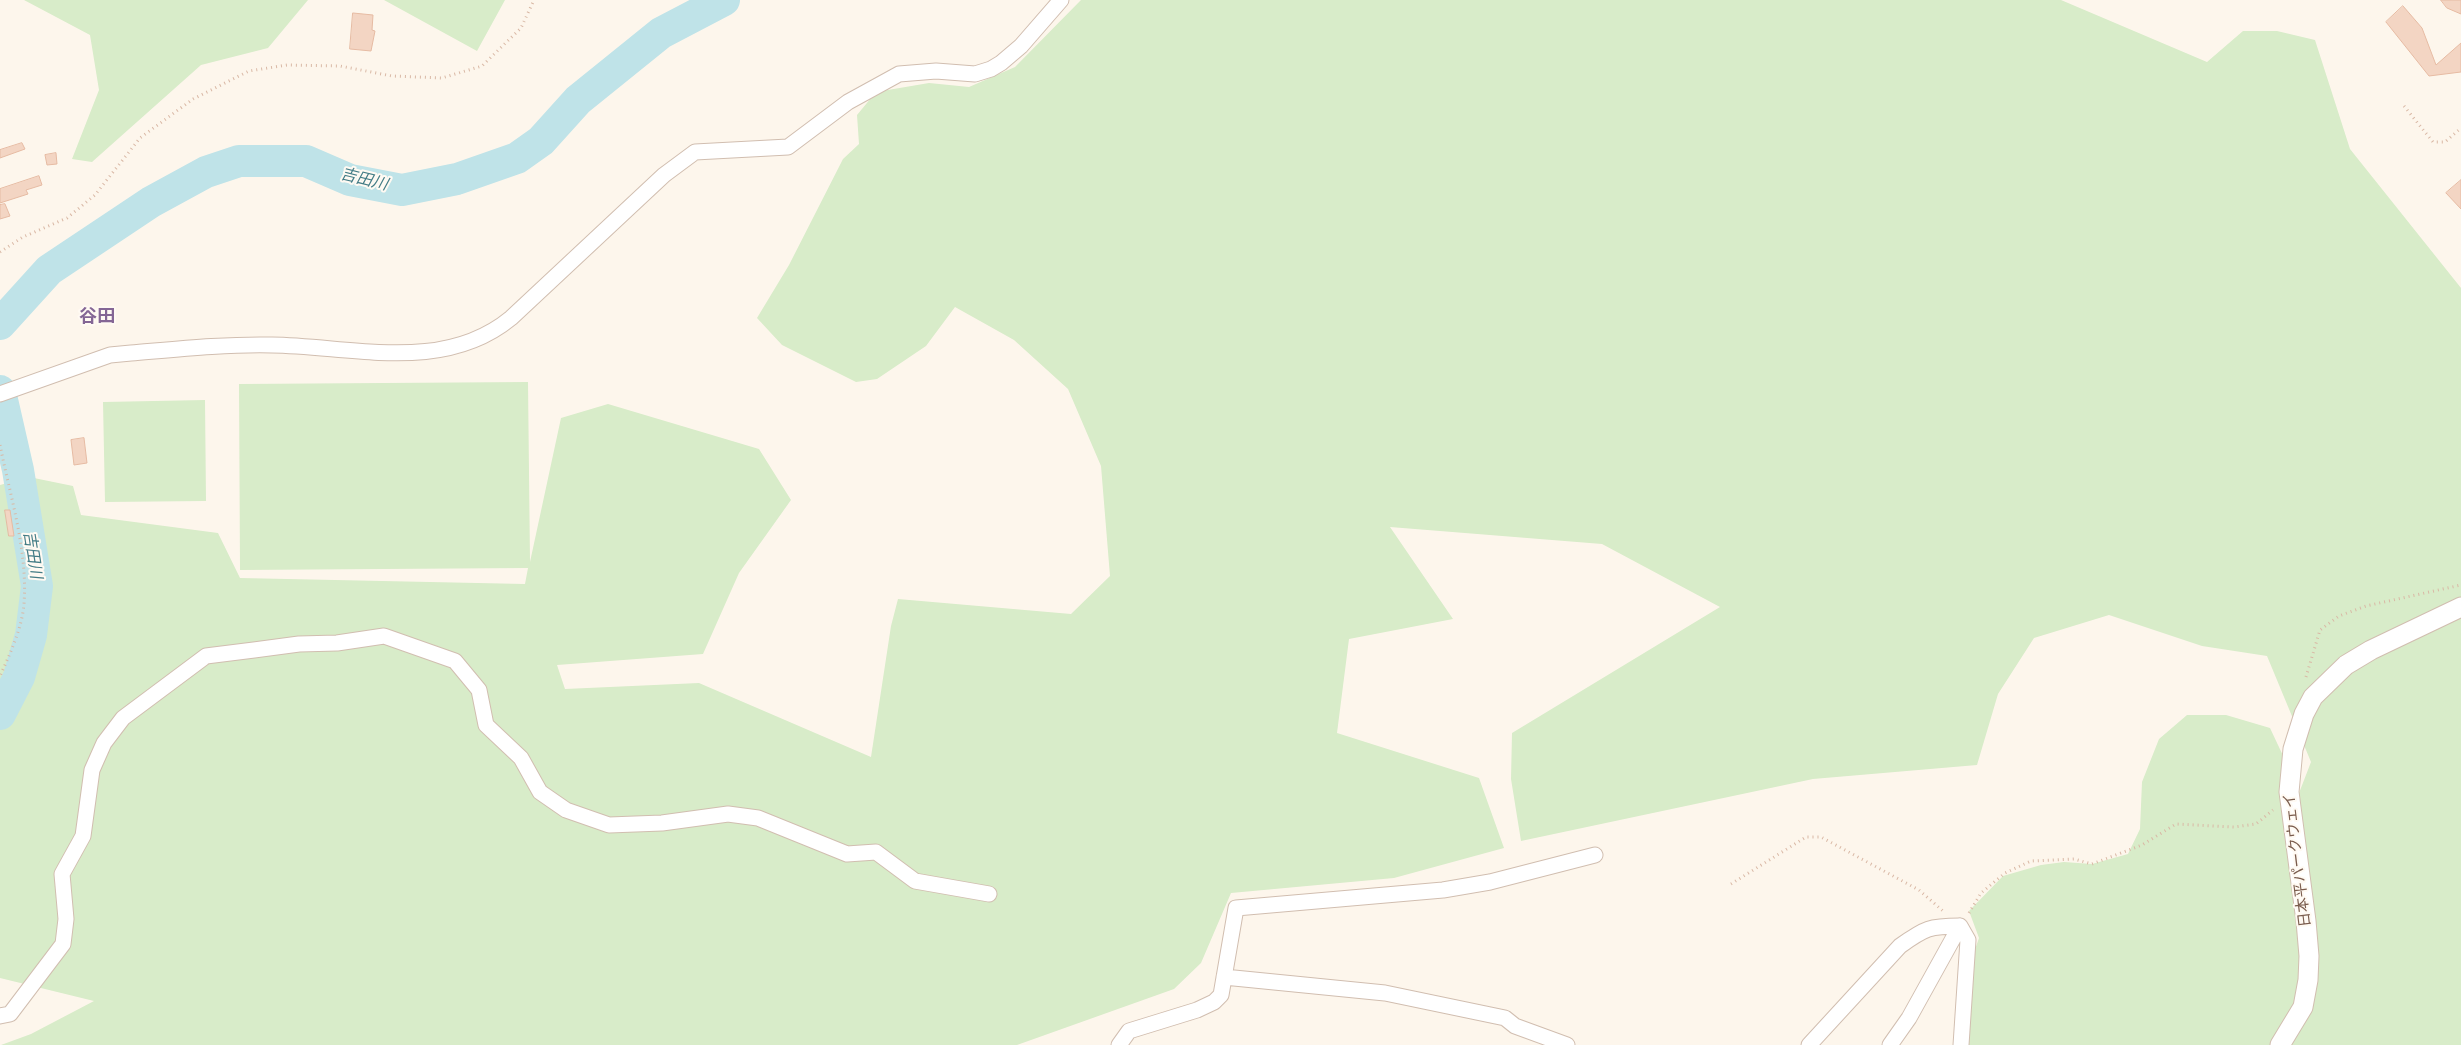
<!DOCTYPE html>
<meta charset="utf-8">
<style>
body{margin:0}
canvas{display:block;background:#fdf6ec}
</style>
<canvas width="2461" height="1045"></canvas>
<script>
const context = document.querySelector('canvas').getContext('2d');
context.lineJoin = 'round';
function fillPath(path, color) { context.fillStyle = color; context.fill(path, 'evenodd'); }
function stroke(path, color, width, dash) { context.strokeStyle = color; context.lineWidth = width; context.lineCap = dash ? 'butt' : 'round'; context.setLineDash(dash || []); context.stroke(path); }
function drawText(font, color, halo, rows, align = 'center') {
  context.font = font + ' Signika,"Noto Sans JP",sans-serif'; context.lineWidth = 4; context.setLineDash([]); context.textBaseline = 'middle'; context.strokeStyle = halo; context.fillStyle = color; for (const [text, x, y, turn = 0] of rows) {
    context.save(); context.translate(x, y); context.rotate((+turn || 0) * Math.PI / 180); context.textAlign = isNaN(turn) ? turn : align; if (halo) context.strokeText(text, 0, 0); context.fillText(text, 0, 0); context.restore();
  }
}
fillPath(new Path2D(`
 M24 0H308L268 48 201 65 92 162 72 159 99 90 90 35Z
 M384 0H505L477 51Z
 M1081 0H2061L2207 62 2243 31H2277L2315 40 2350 149 2461 288V1045H1967L1971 961 1979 938 1969 911 2003 876 2041 865 2064 862 2092 864 2128 854 2140 829 2142 782 2159 739 2187 715H2226L2270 728 2286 762 2284 832 2311 762 2267 656 2202 646 2109 615 2034 638 1998 694 1977 765 1813 779 1521 841 1511 779 1512 733 1720 607 1602 544 1390 527 1453 619 1349 639 1337 733 1479 778 1504 848 1394 878 1231 893 1201 963 1174 989 1017 1045H1L31 1034 94 1001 0 978V485L29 477 73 486 81 515 218 533 240 578 525 584 528 568 240 570 239 384 528 382 530 562 561 418 608 404 759 449 791 500 739 573 703 654 557 665 565 689 699 683 871 757 891 626 898 599 1071 614 1110 576 1101 466 1068 389 1014 340 955 307 926 346 877 379 856 382 782 345 757 318 789 265 843 159 859 144 857 115 876 92 929 83 969 87 1015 67Z
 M205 400 206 501 105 502 103 402Z`), '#d8ecc9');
stroke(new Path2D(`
 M0 324 49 270 151 202 206 172 239 161H306L350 180 402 190 457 179 517 158 541 141 578 100 661 33 724 0
 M0 391 18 470 37 586 31 635 19 677 0 714`), '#bfe3e8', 32);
const building = new Path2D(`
 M2441 0H2461V14L2447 8Z
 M2403 6 2422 28 2436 65 2461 43V72L2429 76 2386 22Z
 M353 13 373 15 372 30 375 31 371 51 350 49Z
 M22 143 25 149 0 158V150Z
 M56 153 57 164 47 165 45 155Z
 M39 176 42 185 26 190 28 194 0 203V189Z
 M2461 180V209L2446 193Z
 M5 204 10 216 0 219V205Z
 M84 438 87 463 74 465 71 440Z
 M5 510H10L14 536H9Z`);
fillPath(building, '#f3d5c3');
stroke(building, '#e6bba3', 1);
const minor = new Path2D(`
 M0 394 110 355 131 353C178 349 225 344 272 345 352 346 443 374 511 318L664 175 695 152 788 147 848 102 899 74 936 71 975 74 991 69 1001 63 1021 46 1061 0
 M1224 977 1385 993 1505 1018 1515 1026 1567 1045
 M0 1016 10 1014 63 944 66 919 62 874 83 836 92 770 104 743 123 718 206 656 254 650 299 644 337 643 384 636 455 661 479 690 486 725 521 758 540 792 566 810 609 825 662 823 728 814 758 818 847 854 876 852 915 881 989 894
 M1119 1045 1129 1031 1197 1010 1214 1002 1221 995 1236 908 1443 890 1490 882 1595 855
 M1809 1045 1900 946C1925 928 1930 926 1960 926
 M1890 1045 1909 1018 1960 926 1968 940 1961 1045`);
const tertiary = new Path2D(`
 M2280 1045 2303 1007 2308 980 2309 956 2306 921 2289 792 2293 749 2304 714 2313 697 2346 665 2371 650 2461 607`);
stroke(minor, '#d1beb0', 17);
stroke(tertiary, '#d1beb0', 21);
stroke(new Path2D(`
 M2404 106 2433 142H2445L2461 128
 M0 252 23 237 67 218 95 195 140 138 193 99 249 71 287 65 340 66 392 76 442 78 482 66 521 28 534 0
 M0 445C10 496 28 551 24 604 22 628 10 654 0 676
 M2306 677 2320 630 2339 616 2366 606 2461 585
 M1731 884 1806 837H1821L1919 890 1943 911
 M1969 913 1981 893 2005 873 2031 861 2074 859 2092 864 2142 845 2176 824 2234 827 2256 824 2273 810`), '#d9b8a5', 3, [1, 4]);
stroke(minor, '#fff', 15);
stroke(tertiary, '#fff', 19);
drawText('15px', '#7a5c4d', '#fffaf3', [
 ["日本平パークウェイ",2298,860,-97]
]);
drawText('italic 16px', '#437c86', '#fffaf3', [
 ["吉田川",364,180,14],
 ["吉田川",32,555,81]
]);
drawText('bold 18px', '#846695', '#fffaf3', [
 ["谷田",97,317]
]);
</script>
